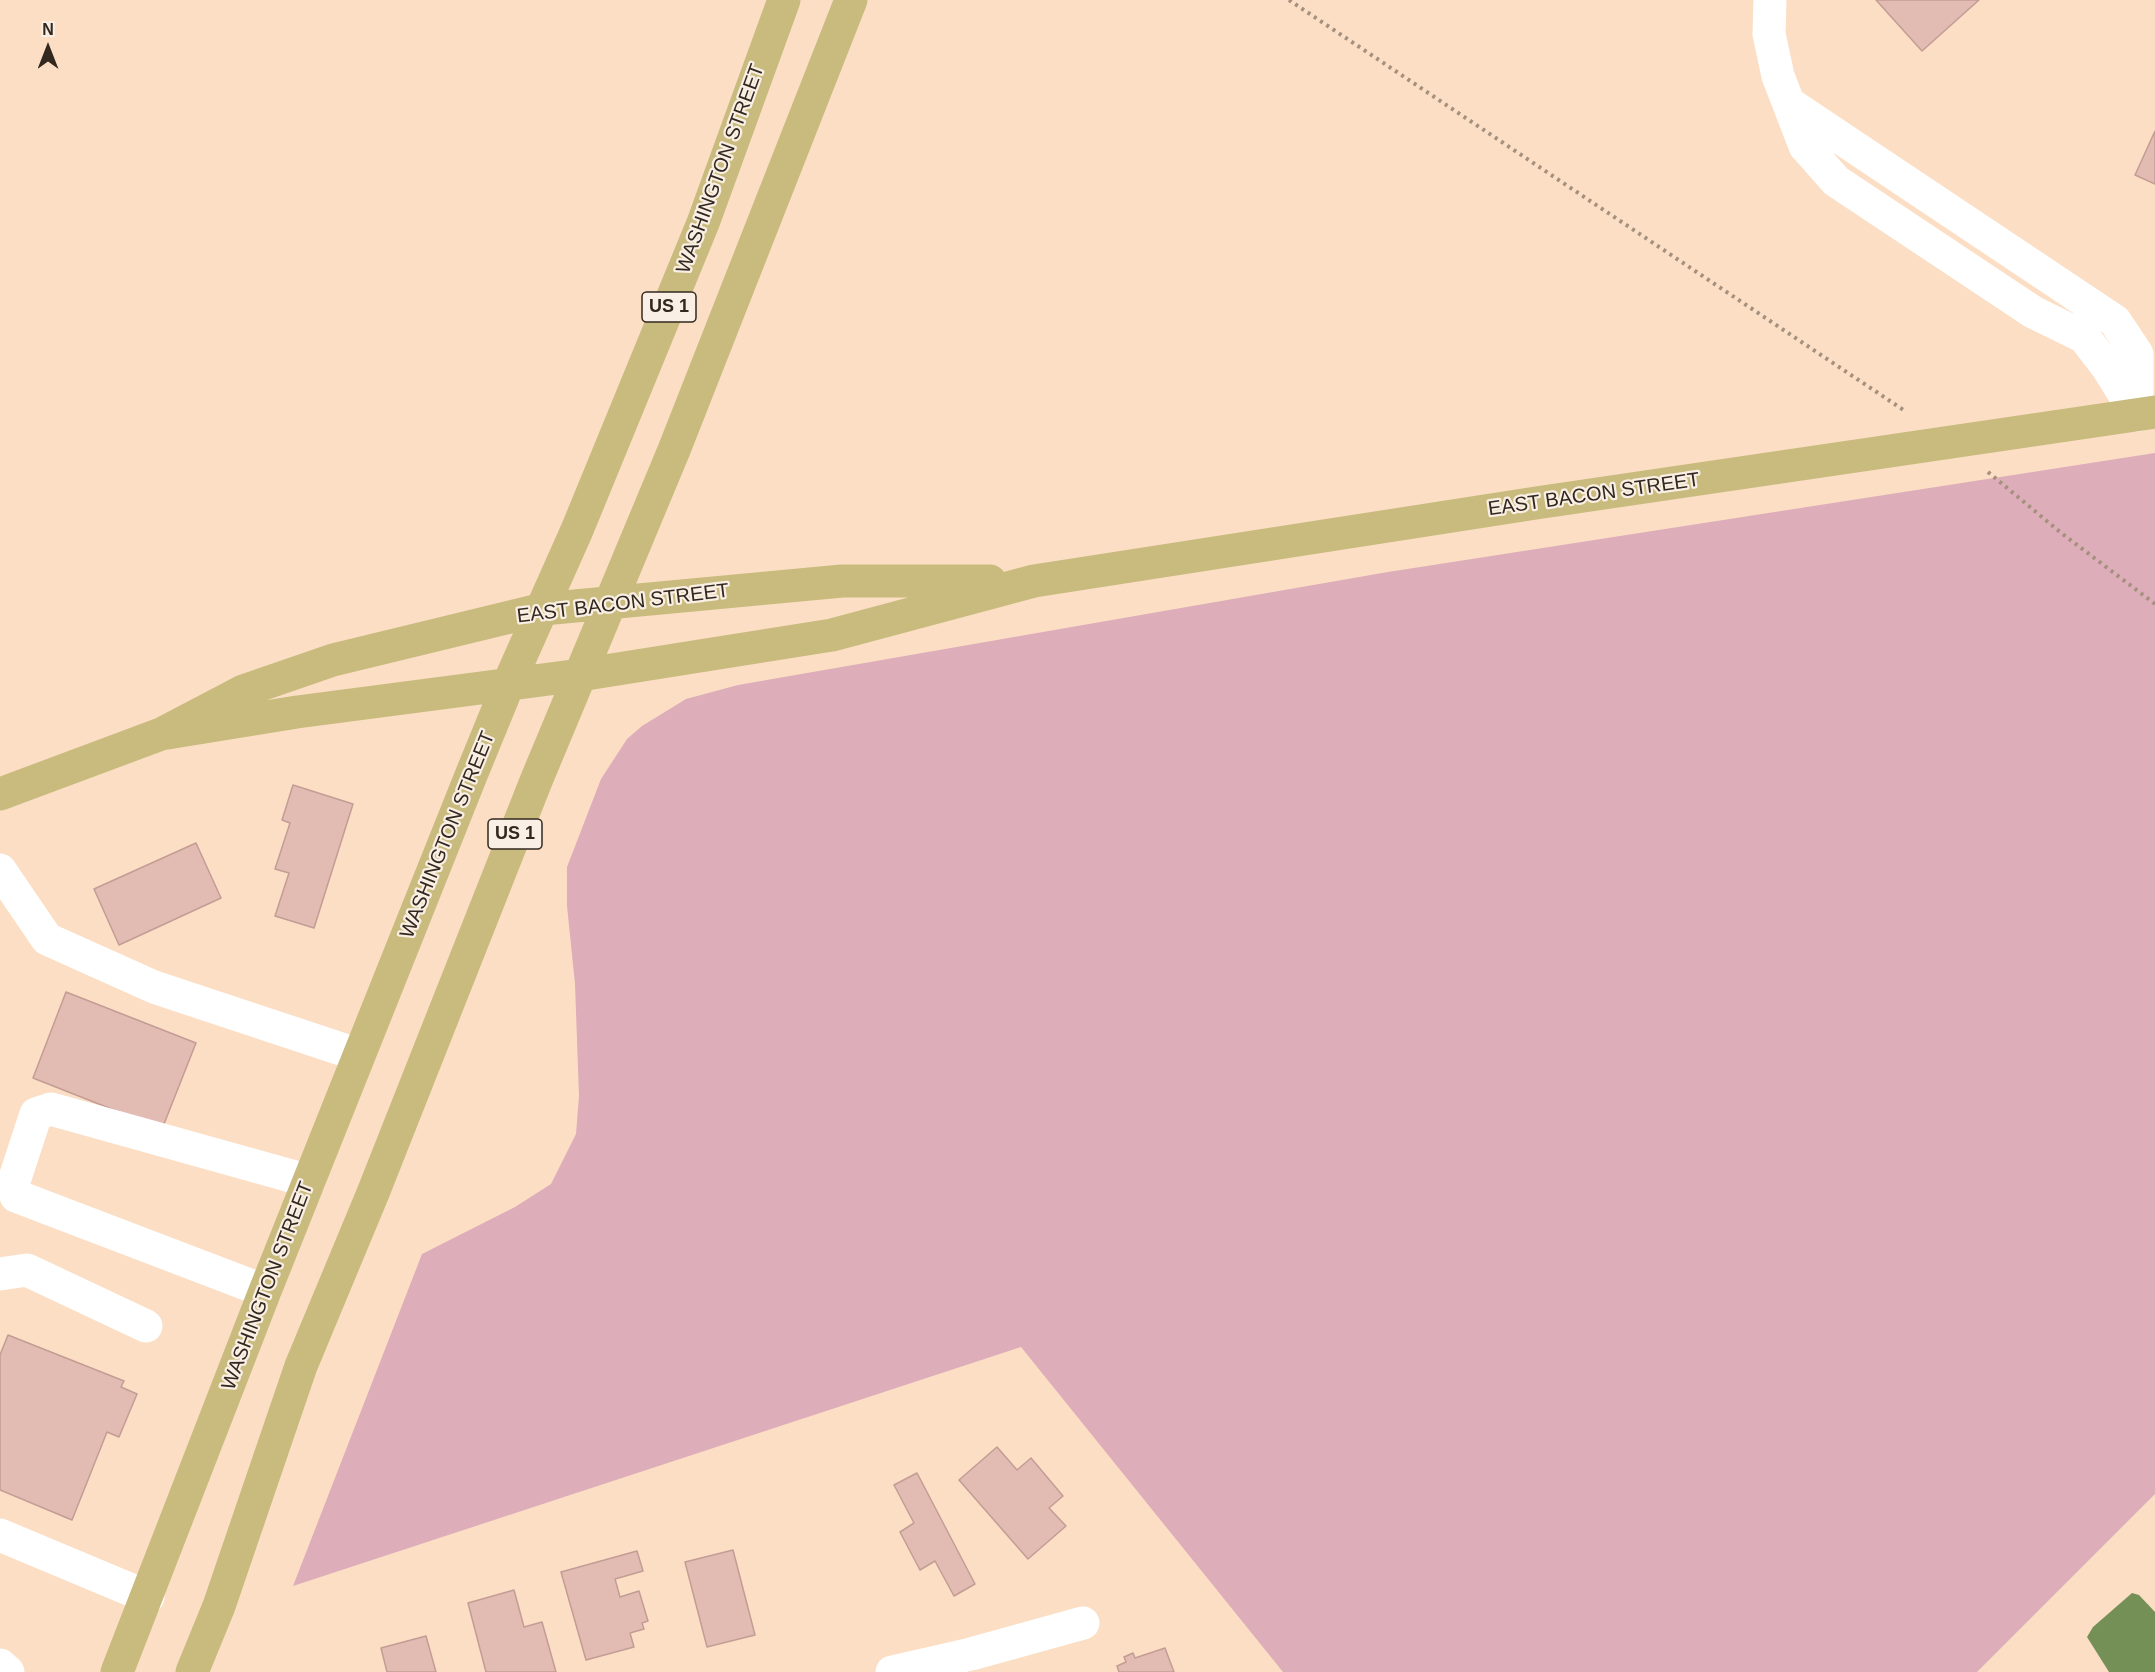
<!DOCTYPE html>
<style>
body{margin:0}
#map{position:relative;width:2155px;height:1672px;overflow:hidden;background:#fbdec4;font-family:Arial,sans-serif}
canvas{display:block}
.north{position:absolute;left:18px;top:18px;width:60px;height:60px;-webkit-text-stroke:4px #faefe5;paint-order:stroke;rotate:0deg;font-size:16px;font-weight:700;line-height:24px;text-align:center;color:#32281e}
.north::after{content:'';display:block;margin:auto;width:21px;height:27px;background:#32281e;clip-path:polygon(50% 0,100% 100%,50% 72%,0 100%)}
</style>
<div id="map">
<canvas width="2155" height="1672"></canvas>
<div class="north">N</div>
</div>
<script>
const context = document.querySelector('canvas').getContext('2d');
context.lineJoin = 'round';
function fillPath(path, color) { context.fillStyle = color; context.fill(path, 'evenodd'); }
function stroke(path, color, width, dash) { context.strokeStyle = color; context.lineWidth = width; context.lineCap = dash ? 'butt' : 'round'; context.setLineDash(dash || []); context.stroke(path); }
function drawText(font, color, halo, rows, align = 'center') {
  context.font = font + ' Arial,sans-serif'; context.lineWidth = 4.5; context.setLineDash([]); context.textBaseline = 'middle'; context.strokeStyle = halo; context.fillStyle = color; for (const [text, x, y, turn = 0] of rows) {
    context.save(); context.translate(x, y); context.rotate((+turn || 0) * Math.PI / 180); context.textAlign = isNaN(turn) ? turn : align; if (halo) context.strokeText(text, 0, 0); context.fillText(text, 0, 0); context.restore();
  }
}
fillPath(new Path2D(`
 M2155 453V1494L1977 1672H1283L1021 1347 293 1586 422 1254 515 1207 551 1184 576 1134 579 1096 575 984 567 906V867L601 779 627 739 642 726 686 699 738 685 1388 572Z`), '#deadba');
fillPath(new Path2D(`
 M2132 1593 2139 1595 2155 1612V1672H2109L2087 1637 2093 1627Z`), '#759057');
const building = new Path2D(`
 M1876 0H1979L1922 51Z
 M2155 131V184L2135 175Z
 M293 785 353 804 314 928 275 916 289 873 275 869 290 823 282 820Z
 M196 843 221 898 119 945 94 889Z
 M66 992 196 1043 162 1129 33 1078Z
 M8 1335 124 1381 121 1387 137 1394 119 1437 107 1432 72 1520 0 1490V1355Z
 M997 1447 1017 1470 1031 1458 1063 1496 1049 1508 1066 1526 1028 1559 959 1480Z
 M917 1473 975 1584 954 1596 935 1561 920 1570 900 1532 914 1523 894 1485Z
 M733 1550 755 1635 707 1647 685 1562Z
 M637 1551 643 1571 615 1579 620 1597 639 1591 648 1621 642 1623 644 1629 630 1633 634 1647 586 1660 561 1572Z
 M514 1590 524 1627 542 1622 556 1672H486L468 1603Z
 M426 1636 436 1672H387L381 1648Z
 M1165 1648 1174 1672H1119L1117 1666 1126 1662 1124 1657 1133 1653 1135 1658Z`);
fillPath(building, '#e2bbb2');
stroke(building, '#c39d95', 1.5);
stroke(new Path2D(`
 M1289 0 1905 411
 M1988 472 2060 532 2155 604`), '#a5907d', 4, [3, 4.5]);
stroke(new Path2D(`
 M1770 0 1769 34 1778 76 1805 146 1836 181 2033 312 2084 337 2108 368 2137 415
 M1790 104 2115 321 2137 354V414
 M0 870 47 939 154 987 359 1055
 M0 1274 27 1270 146 1326
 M265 1291 16 1196 13 1184 36 1114 51 1109 309 1181
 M0 1535 148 1597
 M0 1665 8 1672
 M892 1672 971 1654 1083 1623`), '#fff', 33);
stroke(new Path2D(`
 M161 734 297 712 580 675 832 635 1034 581 1536 503 2155 412
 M0 794 161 734 243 691 333 660 543 609 842 581H990
 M117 1672 265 1291 472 773 508 685 577 530 703 223 784 0
 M192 1672 219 1606 301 1366 373 1193 536 781 674 450 851 0`), '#c8bb7d', 33);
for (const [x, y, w] of [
 [669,307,54],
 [515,834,54]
]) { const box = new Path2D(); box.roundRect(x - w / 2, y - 15, w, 30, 4.5); context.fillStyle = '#faefe5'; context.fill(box); stroke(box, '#32281e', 1.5); }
drawText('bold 18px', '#32281e', null, [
 ["US 1",669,307],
 ["US 1",515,834]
]);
drawText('20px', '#32281e', '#faefe5', [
 ["WASHINGTON STREET",721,169,-70],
 ["EAST BACON STREET",1594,495,-8],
 ["EAST BACON STREET",623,604,-7],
 ["WASHINGTON STREET",448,835,-68],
 ["WASHINGTON STREET",268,1286,-69]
]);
</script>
